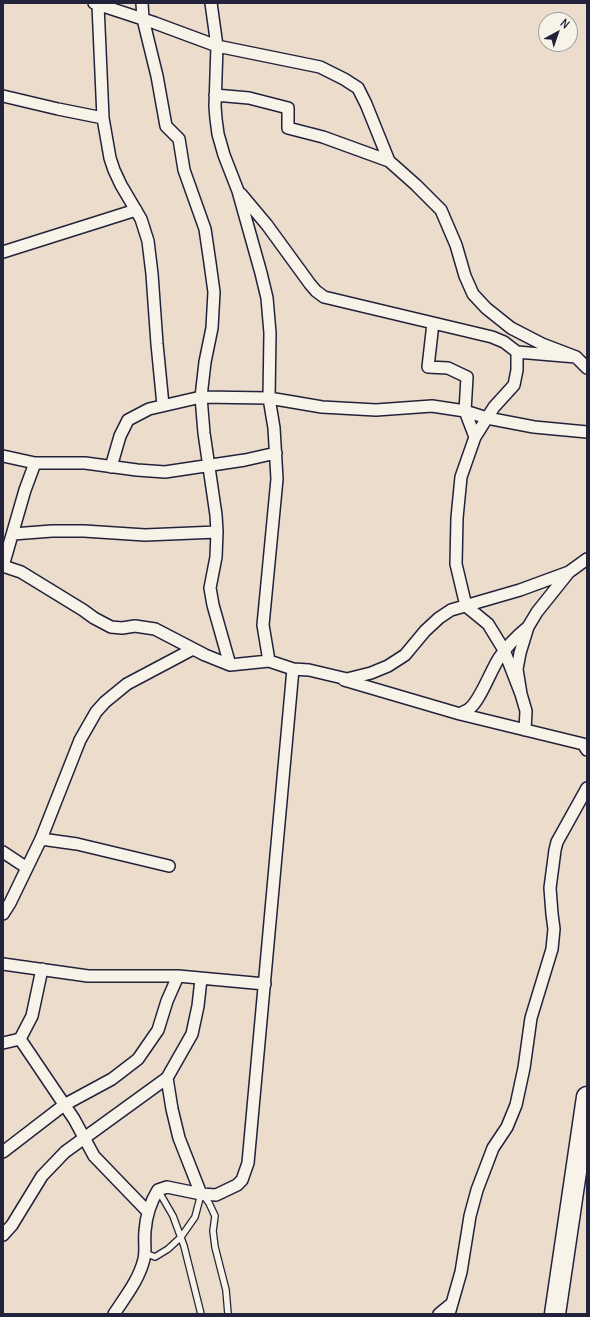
<!DOCTYPE html>
<style>
body{margin:0}
#map{position:relative;width:590px;height:1317px;overflow:hidden;background:#ecdccb;font-family:Delius,sans-serif}
canvas{display:block}
.frame{position:absolute;inset:0;border:4px solid #22223b;pointer-events:none}
.north{position:absolute;left:538px;top:12px;width:40px;height:40px;box-sizing:border-box;background:#f7f3e8;border:1px solid #a29fa3;border-radius:50%;rotate:40deg;font-size:11px;font-weight:700;line-height:16px;text-align:center;color:#22223b}
.north::after{content:'';display:block;margin:auto;width:14px;height:18px;background:#22223b;clip-path:polygon(50% 0,100% 100%,50% 72%,0 100%)}
</style>
<div id="map">
<canvas width="590" height="1317"></canvas>
<div class="frame"></div>
<div class="north">N</div>
</div>
<script>
const context = document.querySelector('canvas').getContext('2d');
context.lineJoin = 'round';
function stroke(path, color, width, dash) { context.strokeStyle = color; context.lineWidth = width; context.lineCap = dash ? 'butt' : 'round'; context.setLineDash(dash || []); context.stroke(path); }
const lane = new Path2D(`
 M158 1190 173 1216 184 1246 201 1314
 M203 1195 209 1203 215 1216 213 1231 215 1247 226 1290 228 1314
 M145 1253 155 1257 168 1249 181 1237 195 1217 201 1194`);
const street = new Path2D(`
 M94 3 155 23 217 46 320 67 344 79 358 88 366 104 389 161
 M142 3 143 19 157 76 166 126 179 139 184 170 205 229 210 263 214 292 212 328 205 362 201 397 204 433 216 515 217 532 216 557 210 588 213 605 230 665
 M211 3 217 46 215 106 216 119 218 134 224 155 238 191 261 273 267 298 270 333 269 398 274 428 277 479 263 625 269 661
 M98 5 103 118 110 158 114 170 121 185 141 219 148 241 152 274 157 344 163 405
 M215 95 249 98 288 108V128L323 137 389 161 416 185 441 210 456 245 465 276 473 294 486 308 511 328 542 344 576 357
 M3 96 58 109 103 118
 M241 194 267 225 310 284 316 291 324 297 492 337 504 342 517 352 576 357 587 368
 M3 252 136 210
 M433 323 428 367 448 368 467 377 465 411 475 437
 M517 352V370L514 385 494 407 475 437 461 477 457 518 456 564 466 606 488 624 504 650 521 694
 M3 456 35 463H85L137 470 165 472 245 460 276 453
 M111 467 120 436 128 420 149 409 201 397 269 398 322 407 376 410 432 406 465 411 487 418 534 427 587 432
 M13 534 52 531H84L145 535 217 532
 M3 566 21 572 83 610 94 618 111 627 122 628 135 626 155 629 205 655 230 665 269 661 293 669 309 670 347 679 371 673 388 666 405 655 425 631 439 618 451 610 520 590 569 572 587 559
 M3 566 25 490 35 463
 M344 680 460 714C463 712 466 711 469 709 480 701 490 672 499 658 507 646 517 636 528 627
 M460 714 583 744 587 750
 M525 730 526 711 521 694 517 669 520 653 528 627 537 612 569 572
 M41 839 77 844 169 866
 M3 852 27 868
 M3 914 10 903 41 839 80 740 96 712 105 702 127 684 193 649
 M3 964 88 976H178L265 984
 M201 979 198 1006 192 1034 167 1078 172 1109 179 1138 201 1194
 M20 1039 74 1119 94 1156 148 1212
 M3 1043 20 1039 32 1016 42 969
 M3 1152 64 1105 112 1079 138 1059 158 1030 167 1001 178 976
 M3 1235 12 1225 42 1176 65 1152 167 1078
 M114 1314C125 1297 139 1280 144 1259 146 1251 144 1241 145 1231 146 1217 150 1203 158 1190L167 1187 201 1194 216 1195 237 1185 242 1180 248 1163 293 669
 M439 1314 450 1305
 M449 1314 461 1272 470 1216 477 1190 493 1148 507 1127 516 1105 524 1068 531 1018 552 949 554 929 552 914 550 888 555 850 557 842 587 788`);
const highway = new Path2D(`
 M555 1314 587 1097`);
stroke(lane, '#22223b', 8);
stroke(street, '#22223b', 14);
stroke(highway, '#22223b', 23);
stroke(lane, '#f7f3e8', 5.5);
stroke(street, '#f7f3e8', 11);
stroke(highway, '#f7f3e8', 20);
</script>
